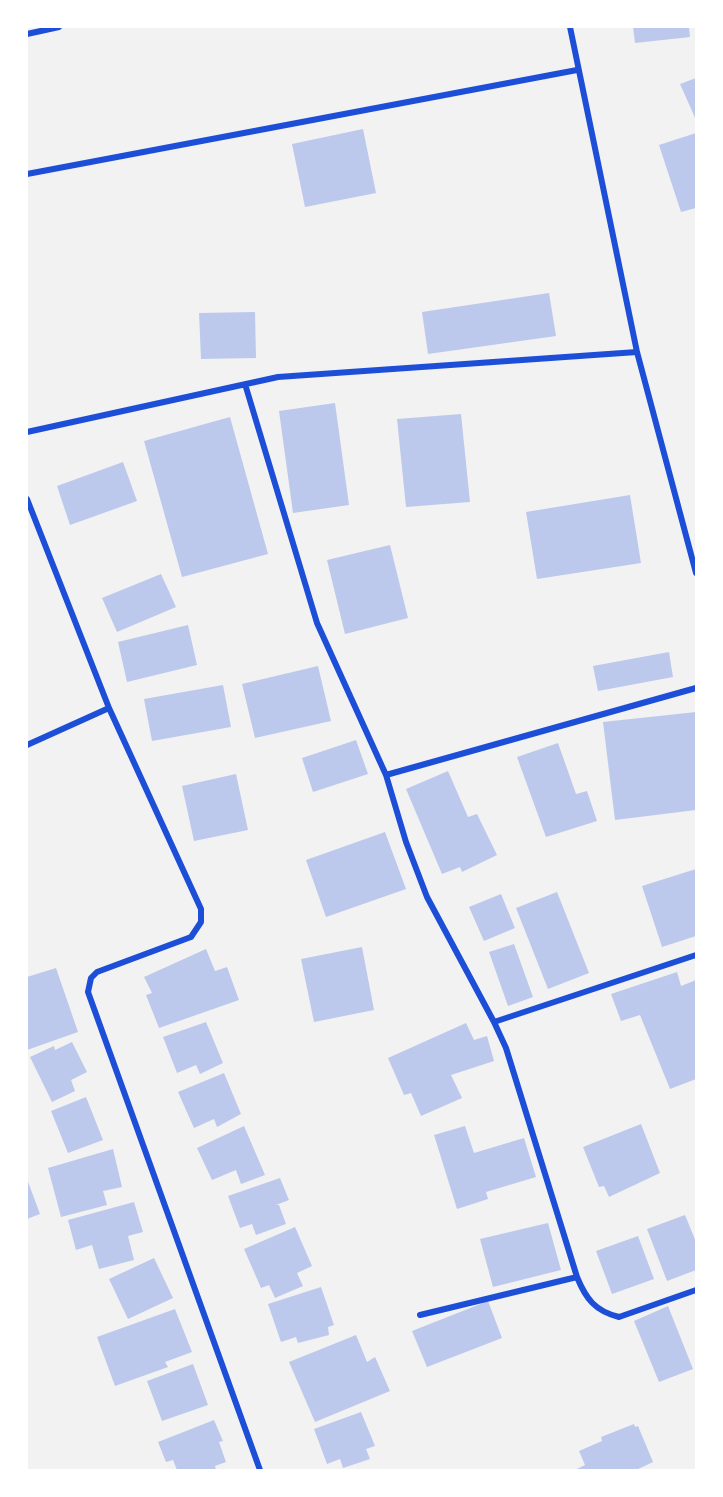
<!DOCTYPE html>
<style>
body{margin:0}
#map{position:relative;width:723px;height:1497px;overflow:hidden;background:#f2f2f2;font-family:"Varela Round",sans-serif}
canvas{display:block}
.frame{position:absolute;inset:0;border:28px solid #fff;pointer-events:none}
</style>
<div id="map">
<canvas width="723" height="1497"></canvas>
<div class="frame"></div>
</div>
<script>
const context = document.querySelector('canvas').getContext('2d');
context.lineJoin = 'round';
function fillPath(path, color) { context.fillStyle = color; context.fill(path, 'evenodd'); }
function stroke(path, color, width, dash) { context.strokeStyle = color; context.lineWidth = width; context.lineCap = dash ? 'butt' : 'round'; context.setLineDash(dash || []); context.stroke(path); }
fillPath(new Path2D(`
 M633 27H689L690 37 635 43Z
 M696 78V120L680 84Z
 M363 129 376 193 305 207 292 144Z
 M696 133V208L681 212 659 145Z
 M549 293 556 336 428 354 422 312Z
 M255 312 256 358 201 359 199 313Z
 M335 403 349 505 293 513 279 411Z
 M461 414 470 502 406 507 397 419Z
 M230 417 268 554 182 577 144 441Z
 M123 462 137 501 70 525 57 486Z
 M630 495 641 563 537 579 526 512Z
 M390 545 408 618 345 634 327 560Z
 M161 574 176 607 117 632 102 598Z
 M188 625 197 665 127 682 118 642Z
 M669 652 673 677 598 691 593 666Z
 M318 666 331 721 255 738 242 684Z
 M223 685 231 727 152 741 144 699Z
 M696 712V810L615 820 603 722Z
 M356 740 368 774 313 792 302 758Z
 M558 743 576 794 587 791 597 821 546 837 517 757Z
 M448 771 468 817 477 814 497 855 462 872 460 867 442 874 406 789Z
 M236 774 248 830 194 841 182 786Z
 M385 832 406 889 326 917 306 860Z
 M696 869V936L662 947 642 886Z
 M557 892 589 973 548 989 516 908Z
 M501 894 515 928 484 941 469 907Z
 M514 944 533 997 508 1006 489 952Z
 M362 947 374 1010 314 1022 301 959Z
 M206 949 215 971 227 967 239 1000 159 1028 146 995 152 993 144 977Z
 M56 968 78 1032 27 1050V977Z
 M677 972 681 986 696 980V1079L670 1089 640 1015 621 1021 611 994Z
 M206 1022 223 1063 200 1074 196 1065 177 1073 163 1037Z
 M466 1023 474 1040 487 1036 494 1061 451 1075 462 1098 421 1116 411 1093 404 1095 388 1058Z
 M72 1042 87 1072 71 1080 75 1091 52 1102 30 1057 54 1046 55 1050Z
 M224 1073 241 1114 217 1127 214 1119 194 1128 178 1092Z
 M86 1097 103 1140 68 1153 51 1111Z
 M641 1124 660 1173 609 1197 604 1186 599 1187 583 1147Z
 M244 1126 265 1175 241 1184 236 1170 212 1180 197 1148Z
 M465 1126 474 1153 524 1138 536 1177 486 1192 488 1199 457 1209 434 1135Z
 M113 1149 122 1187 103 1191 107 1205 61 1217 48 1168Z
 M280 1178 289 1200 276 1205H279L286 1224 256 1235 252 1224 240 1228 228 1196Z
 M27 1179 40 1214 27 1219Z
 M134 1202 143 1232 128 1236 134 1260 99 1269 92 1245 76 1250 68 1220Z
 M685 1215 696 1242V1270L667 1281 647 1229Z
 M548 1223 561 1270 493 1287 480 1239Z
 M295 1227 312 1266 297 1273 303 1286 275 1298 269 1285 261 1288 244 1249Z
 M638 1236 654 1279 612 1294 596 1251Z
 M154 1258 173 1298 128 1319 109 1279Z
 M321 1287 334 1325 328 1327 329 1335 298 1343 296 1337 281 1342 268 1304Z
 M488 1301 502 1338 427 1367 412 1331Z
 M668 1306 693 1369 659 1382 634 1321Z
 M175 1309 192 1352 165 1362 168 1367 115 1386 97 1337Z
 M356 1335 367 1362 375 1357 390 1391 315 1422 289 1362Z
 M193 1364 208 1405 162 1421 147 1381Z
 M361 1412 375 1446 366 1449 370 1459 343 1468 340 1459 327 1464 314 1429Z
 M214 1420 223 1441 219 1442 226 1462 215 1466 216 1470H177L173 1460 166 1462 158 1442Z
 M634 1424 635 1427 638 1426 653 1462 636 1470H575L585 1465 579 1451 602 1441 601 1437Z`), '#bdc9ec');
stroke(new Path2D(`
 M570 27 637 352 696 573
 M27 34 59 27
 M27 174 577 70
 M245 384 317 623 386 775 406 842 427 897 494 1022
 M27 432 278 377 637 352
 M27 499 109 708 201 909V922L191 937 97 972 91 978 88 992 260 1470
 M27 745 109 708
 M386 775 696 688
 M577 1277C586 1299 595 1311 619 1317L696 1290
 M420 1315 577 1277 506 1048 494 1022 696 955`), '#1d4ed8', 6);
</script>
